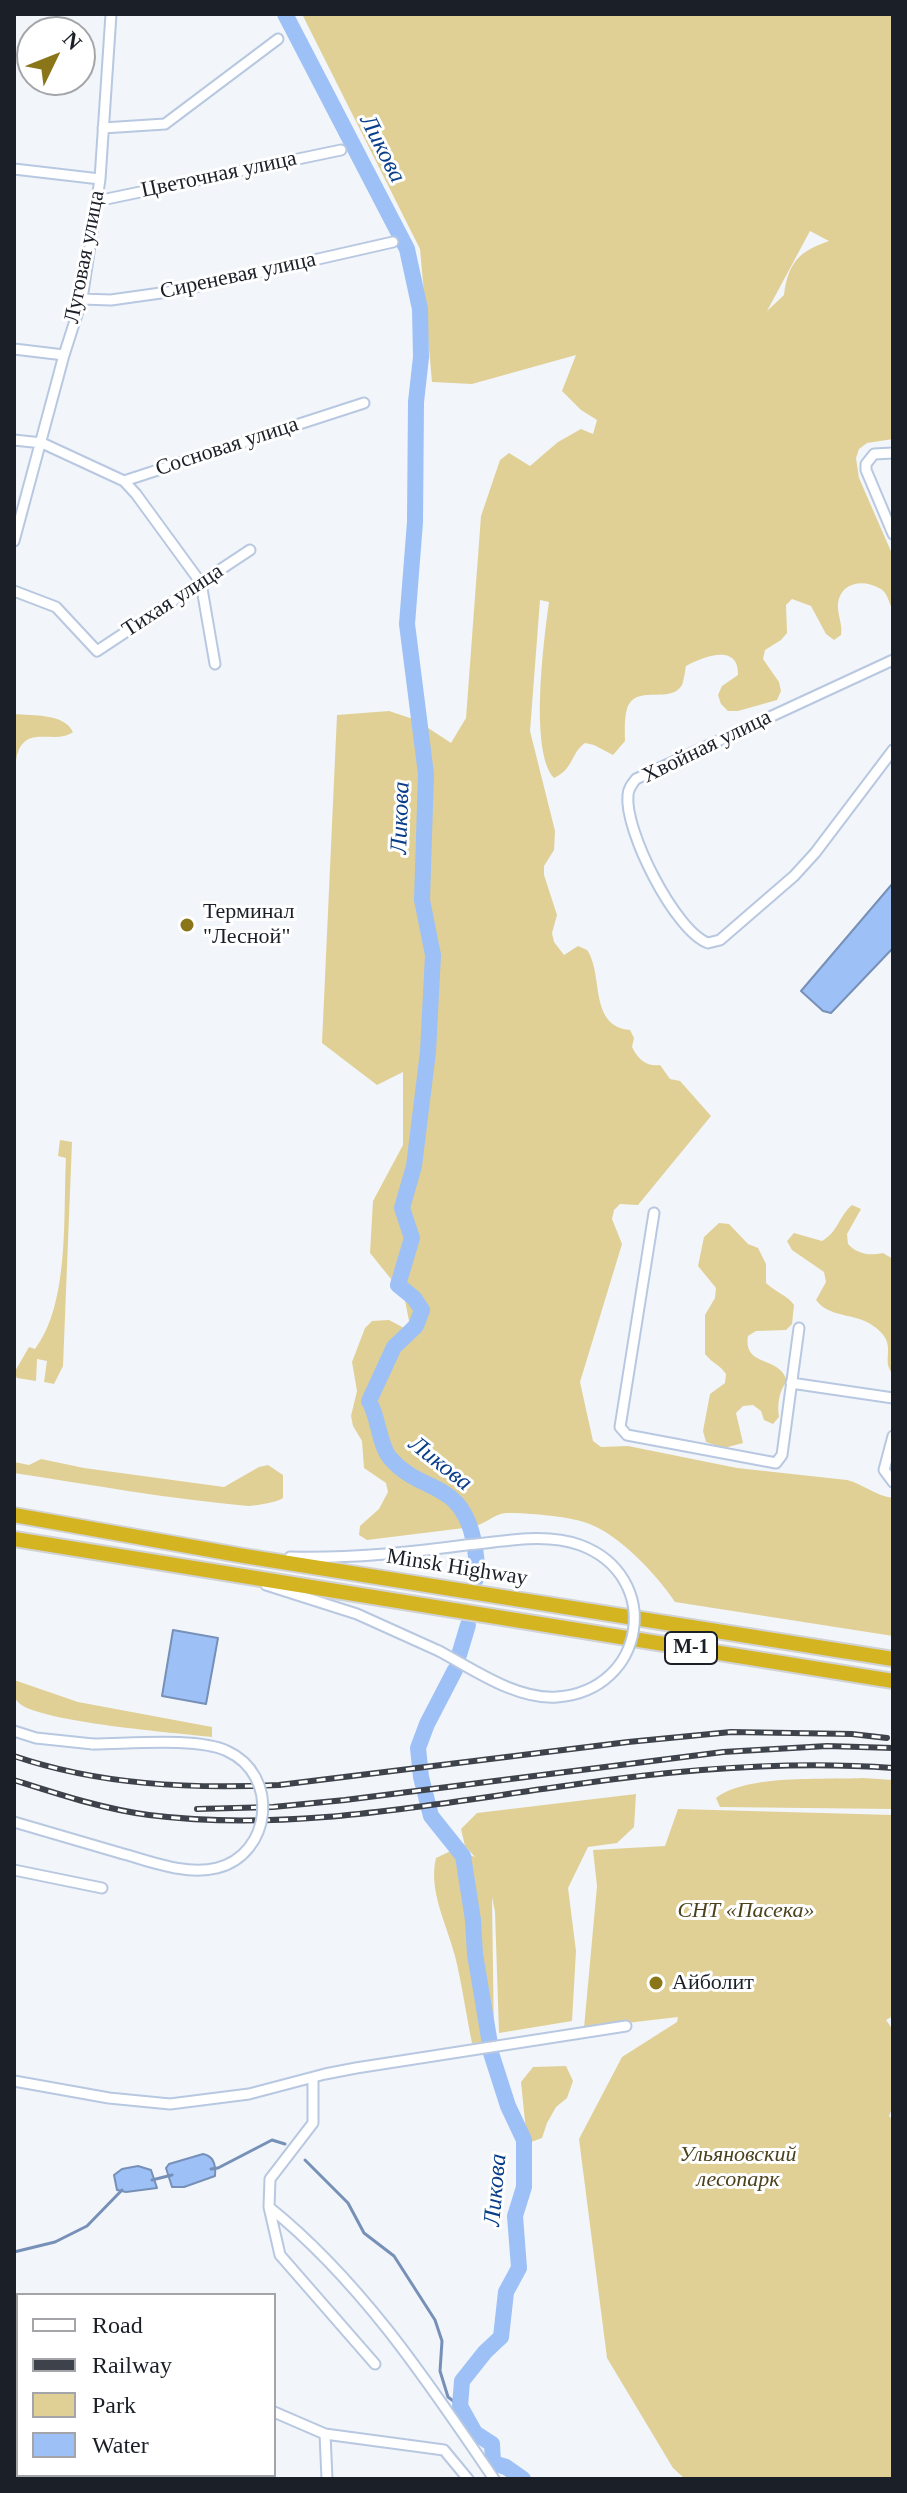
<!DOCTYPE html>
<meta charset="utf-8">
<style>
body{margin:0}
#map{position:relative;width:907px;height:2493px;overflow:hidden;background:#f2f5fa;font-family:"Times New Roman",serif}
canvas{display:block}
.frame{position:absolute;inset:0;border:16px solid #1a1f28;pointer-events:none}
.legend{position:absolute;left:16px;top:2293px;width:260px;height:184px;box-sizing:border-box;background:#fff;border:2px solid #a3a5a9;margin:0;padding:10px 14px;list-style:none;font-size:24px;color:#1a1f28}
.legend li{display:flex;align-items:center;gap:16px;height:40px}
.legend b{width:40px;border:2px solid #a3a5a9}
.north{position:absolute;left:16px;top:16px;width:80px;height:80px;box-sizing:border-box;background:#fff;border:2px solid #a3a5a9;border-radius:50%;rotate:47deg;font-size:22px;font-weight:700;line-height:32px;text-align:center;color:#1a1f28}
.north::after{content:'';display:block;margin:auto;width:28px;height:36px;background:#8b7519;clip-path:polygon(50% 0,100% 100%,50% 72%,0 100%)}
</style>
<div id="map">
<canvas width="907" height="2493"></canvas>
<div class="frame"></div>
<ul class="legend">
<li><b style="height:10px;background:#fff"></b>Road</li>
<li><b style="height:10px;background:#3e434b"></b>Railway</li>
<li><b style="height:22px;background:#e0d096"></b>Park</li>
<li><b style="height:22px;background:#9dc0f6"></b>Water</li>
</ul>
<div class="north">N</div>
</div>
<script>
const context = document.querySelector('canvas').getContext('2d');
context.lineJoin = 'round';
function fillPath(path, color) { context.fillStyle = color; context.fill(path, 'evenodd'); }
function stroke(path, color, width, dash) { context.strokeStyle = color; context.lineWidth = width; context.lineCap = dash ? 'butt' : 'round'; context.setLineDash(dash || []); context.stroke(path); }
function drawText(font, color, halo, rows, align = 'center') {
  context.font = font + ' "Times New Roman",serif'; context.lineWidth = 6; context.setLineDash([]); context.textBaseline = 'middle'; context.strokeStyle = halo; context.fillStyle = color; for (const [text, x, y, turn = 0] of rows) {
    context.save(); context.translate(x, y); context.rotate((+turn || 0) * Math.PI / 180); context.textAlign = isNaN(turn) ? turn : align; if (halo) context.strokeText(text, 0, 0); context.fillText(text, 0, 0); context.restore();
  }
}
fillPath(new Path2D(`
 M302 14H893V439L867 443 859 449 856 458 859 478 893 556V610C888 602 888 592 879 588 863 579 841 582 838 603 837 615 843 624 841 635L834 640 826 634 811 606 792 599 786 605 787 633 781 640 765 650 763 659 779 682 781 691 777 700 738 711H728L721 704 718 695 722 686 738 675C739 643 704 656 686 666 685 671 684 680 682 685 670 705 635 683 627 709 624 719 625 731 625 741L613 755 594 745 585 743C570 754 574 769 554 778 529 751 544 638 549 602L540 600 530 731 555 831 554 850 544 866V875L557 915 552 933 554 942 564 955 578 946 587 950C604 974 588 1026 630 1030L634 1038 632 1047C638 1059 646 1067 660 1065L670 1079 680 1081 711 1116 638 1205 620 1204 614 1210 612 1219 622 1244 580 1382 593 1441 601 1447 628 1446 737 1468 847 1480C863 1484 876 1496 893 1498V1636L675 1602C657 1575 619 1534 587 1523 567 1516 528 1513 506 1513 494 1514 484 1525 472 1527L367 1540 359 1535 360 1526 379 1509 388 1492 386 1483 364 1468 362 1441 353 1426 351 1416 357 1391 352 1362 365 1328 372 1321 389 1320 404 1328 409 1321 404 1295 370 1253 373 1201 403 1145V1072L377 1085 322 1043 337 715 389 711 416 720 451 743 466 718 481 516 500 460 509 453 530 466 558 442 581 429 593 434 597 420 581 410 562 391 576 355 472 384 432 382 420 249ZM810 231 829 241C799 251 788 263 784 295L767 311Z
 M14 714C33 716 64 713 73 732 55 745 28 725 18 752 15 760 16 769 14 777Z
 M60 1140 72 1142 63 1366 54 1384 44 1382 47 1361 37 1359 36 1381 17 1378 14 1373 29 1347 35 1349C70 1303 63 1215 66 1158L58 1156Z
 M852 1205 861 1209 847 1234 848 1244C857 1254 870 1256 883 1253L893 1259V1374C879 1359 901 1344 872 1325 855 1313 829 1318 816 1300L826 1282 824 1272 792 1250 787 1241 794 1233 822 1241C838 1232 839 1216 852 1205Z
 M719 1223 729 1224 748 1244 758 1248 766 1264V1283C775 1292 787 1295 794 1305L792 1324 786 1330 756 1331 748 1336C743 1368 780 1355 787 1381 779 1391 777 1404 779 1417L773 1424 764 1420 761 1411 753 1405 743 1406 736 1413 743 1443 724 1448 706 1442 703 1431 710 1394 725 1383 726 1374C720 1365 712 1363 705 1354V1315L715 1298 716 1288 698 1266 704 1237Z
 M41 1459 84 1468 224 1487 259 1467 268 1465 283 1475V1498C278 1502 255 1506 248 1506 170 1499 92 1485 14 1473V1462L29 1465Z
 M450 1672 457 1676 434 1716 428 1731 425 1751 414 1745 431 1701Z
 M14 1680 78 1702 212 1727V1737C177 1733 39 1722 19 1703 12 1697 14 1689 14 1680Z
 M863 1778 893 1780V1809L720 1807 716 1798C747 1774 823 1780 863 1778Z
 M636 1794 634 1827 617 1843 588 1847 568 1888 576 1951 572 2021 499 2033 495 1912 492 1897 494 2042 472 2043C466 2014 462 1984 455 1956 447 1925 428 1890 436 1858L455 1849 475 1857 465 1846 461 1829 477 1813Z
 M678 1809 893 1815V2016L886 2020 893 2030V2106L889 2116 893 2121V2479H685L673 2468 607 2358 579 2139 622 2057 677 2022 678 2017 584 2028 597 1886 593 1850 665 1846Z
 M566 2066 573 2081 567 2098 556 2107 547 2123 542 2138 531 2142 526 2131 521 2082 533 2067Z`), '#e0d096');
const water = new Path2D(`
 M893 883V948L831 1013 823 1011 801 991Z
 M173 1630 218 1638 206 1704 162 1696Z
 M203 2154C214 2156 216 2166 215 2176L184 2187H172L166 2168 169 2164Z
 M138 2166 151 2170 157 2188 126 2192 117 2190 114 2175 122 2169Z`);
fillPath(water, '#9dc0f6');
stroke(water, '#7690b8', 2);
stroke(new Path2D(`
 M305 2160 348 2203 364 2233 394 2256 435 2320 442 2341 440 2371 448 2397 460 2406
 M211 2169 218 2168 272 2140 285 2144
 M152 2180 172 2175
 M14 2252 55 2242 87 2226 122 2190`), '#7690b8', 3);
stroke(new Path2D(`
 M285 14 407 249 420 309 421 357 416 402 415 522 407 624 426 774 422 900 433 955 428 1052 414 1166 402 1208 412 1238 398 1285 414 1298 422 1310 416 1326 394 1347 369 1401C379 1418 379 1445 390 1458 422 1495 461 1478 474 1542 476 1555 478 1566 476 1579
 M459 1655 468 1625
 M455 1670 427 1724 418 1748 421 1777 431 1816 463 1856 473 1920 475 1954 490 2044
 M491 2053 508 2106 524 2140V2187L515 2216 519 2268 506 2292 501 2337 485 2352 462 2381 460 2406 475 2433 492 2444 493 2463 506 2467 523 2479`), '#9dc0f6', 16);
const minor = new Path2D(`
 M103 128 165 124 278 39
 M14 169 100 179
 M97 201 341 150
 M82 299 111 300 182 290 393 242
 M14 349 64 355
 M14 440 42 443 124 481 136 494 201 583 215 664
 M893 453 874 454 866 464V470L893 534
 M124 481 364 403
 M14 541 64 355 82 299 100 179 111 14
 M14 591 56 607 97 651 250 550
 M893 660 636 779C632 784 628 789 628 795 624 830 675 931 708 943L720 940 794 876 815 853 893 750
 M654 1213 620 1427 627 1435 776 1463 782 1455 799 1328
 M791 1383 893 1398
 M893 1436 884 1470 893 1482
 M290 1557C349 1559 407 1553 466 1545
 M266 1585 357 1614 439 1651
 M14 1731 36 1738 93 1744
 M14 1822 120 1853
 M14 1870 102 1888
 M313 2078V2123L270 2179 269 2207 280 2255 375 2364
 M14 2081 109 2098 170 2104 249 2094 325 2074 356 2068 626 2026
 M269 2207C361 2281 428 2382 494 2479
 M14 2353H18
 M274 2412 325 2434 444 2450 468 2479
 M325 2434 327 2479
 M43 2475 44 2479
 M178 2475 179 2479`);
const highway = new Path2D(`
 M14 1515 244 1556 893 1659
 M14 1539 893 1681`);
stroke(minor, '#b8c8e1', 13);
stroke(highway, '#d1d2d4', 18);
stroke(minor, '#fff', 9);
stroke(highway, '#d5b421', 14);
const rail = new Path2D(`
 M14 1756C99 1785 190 1789 279 1785L628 1742 731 1732 852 1734 887 1738
 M14 1780C58 1794 103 1809 149 1815 292 1833 437 1803 578 1784 682 1769 788 1760 893 1768
 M197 1809 273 1807 345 1800 723 1752 827 1746 893 1748`);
stroke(rail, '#3e434b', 6);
stroke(rail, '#fff', 3, [9]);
const minorBridge = new Path2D(`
 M439 1651C473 1669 516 1700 557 1697 646 1691 664 1576 580 1545 544 1532 503 1542 466 1545
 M93 1744C128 1744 197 1737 227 1751 280 1775 272 1854 217 1868 186 1876 150 1861 120 1853`);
stroke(minorBridge, '#b8c8e1', 13, []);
stroke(minorBridge, '#fff', 9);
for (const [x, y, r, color] of [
 [187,925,8,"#8b7519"],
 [656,1983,8,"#8b7519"]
]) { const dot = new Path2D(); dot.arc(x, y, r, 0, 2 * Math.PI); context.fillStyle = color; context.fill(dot); stroke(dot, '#fff', 3); }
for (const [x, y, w] of [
 [691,1648,52]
]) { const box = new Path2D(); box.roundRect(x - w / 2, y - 16, w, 32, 6); context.fillStyle = '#fff'; context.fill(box); stroke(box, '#1a1f28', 2); }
drawText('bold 20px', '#1a1f28', null, [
 ["М-1",691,1648]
]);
drawText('22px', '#1a1f28', '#fff', [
 ["Цветочная улица",219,175,-12],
 ["Луговая улица",85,257,-79],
 ["Сиреневая улица",238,276,-12],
 ["Сосновая улица",227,447,-18],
 ["Тихая улица",173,601,-33],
 ["Хвойная улица",707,747,-26],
 ["Minsk Highway",457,1568,9]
]);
drawText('22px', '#1a1f28', '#fff', [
 ["Терминал",203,912],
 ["\"Лесной\"",203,937],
 ["Айболит",672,1983]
], 'left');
drawText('italic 22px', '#4b421d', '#fff', [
 ["СНТ «Пасека»",746,1911],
 ["Ульяновский",738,2155],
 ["лесопарк",738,2180]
]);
drawText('italic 24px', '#093e8a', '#fff', [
 ["Ликова",382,149,63],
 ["Ликова",401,818,-88],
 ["Ликова",440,1464,38],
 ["Ликова",496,2190,-85]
]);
</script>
